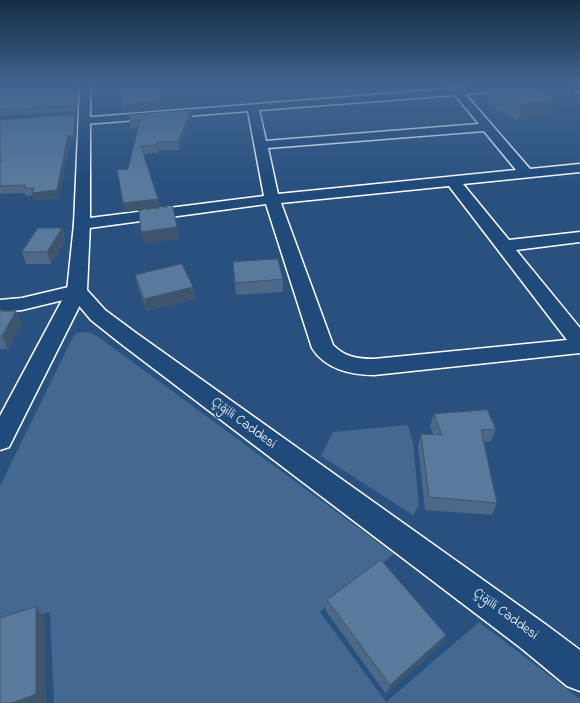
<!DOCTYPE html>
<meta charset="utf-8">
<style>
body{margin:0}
canvas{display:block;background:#28517f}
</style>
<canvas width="580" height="703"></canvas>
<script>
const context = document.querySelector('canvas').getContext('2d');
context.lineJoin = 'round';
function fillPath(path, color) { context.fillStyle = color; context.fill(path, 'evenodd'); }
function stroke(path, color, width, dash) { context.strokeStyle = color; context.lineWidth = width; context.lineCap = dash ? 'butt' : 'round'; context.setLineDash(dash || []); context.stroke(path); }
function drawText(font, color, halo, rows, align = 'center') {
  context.font = font + ' "Indie Flower",sans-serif'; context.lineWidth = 3.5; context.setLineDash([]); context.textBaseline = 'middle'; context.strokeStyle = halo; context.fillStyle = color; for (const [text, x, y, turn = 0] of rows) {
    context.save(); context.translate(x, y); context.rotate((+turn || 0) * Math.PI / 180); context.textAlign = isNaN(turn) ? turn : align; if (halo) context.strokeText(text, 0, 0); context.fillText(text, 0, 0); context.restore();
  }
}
fillPath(new Path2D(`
 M87 332 93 334 100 338 394 554 320 612 386 702 479 622 580 699V703H54L50 612 0 626V486L72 339 76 333Z
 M408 425 413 442 419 505 413 515 321 456 333 432Z`), '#446890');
const minor = new Path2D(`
 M488 86H530L525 89 465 94 530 169 580 164V172L463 184 509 240 580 232V242L516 250 580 328V353L374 375C351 375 325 369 312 348L266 204 82 229 76 227 74 224 76 221 82 219 264 196 248 111 85 124 81 122 79 120 81 118ZM455 95 479 124 266 141 259 110ZM484 131 516 170 278 194 268 148ZM449 186 567 340 374 359C357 359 345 357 333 345L281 203Z
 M573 86H580V91L576 90Z
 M77 285 84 287 87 291 84 295 22 310 0 312V300L22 298Z`);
const tertiary = new Path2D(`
 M77 285 84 287 87 291 9 447 0 450V416L67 291 70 287Z`);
const secondary = new Path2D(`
 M80 86H90V224L87 290 105 310 136 333 545 624 580 650V691L567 686 521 648 120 343 91 320 70 295 67 291 74 224Z`);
stroke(minor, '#fff', 3);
stroke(tertiary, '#fff', 3);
stroke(secondary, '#fff', 3);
fillPath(minor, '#1f4a7a');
fillPath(tertiary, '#1f4a7a');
fillPath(secondary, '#1f4a7a');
fillPath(new Path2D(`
 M26 86H78L77 111 0 116V87Z
 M116 86H162L163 91 159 109 125 112Z
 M489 88 552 115 518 121 486 103Z
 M191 110 192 117 179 150H159L158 153 143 154 159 208 125 212 128 169 138 127 131 128 128 115Z
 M0 120 77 122 76 142 70 143 59 198 35 200 33 195 26 196 25 193 0 194Z
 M62 228 65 240 51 264H26L22 252Z
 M233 262 283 279V292L236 295Z
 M135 275 193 287 195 299 147 311 138 287Z
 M0 309H2L3 311H16L22 324 8 349H0Z
 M434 414 496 429 491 441 484 442 497 503 492 515 425 510 418 446 421 434H433L430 426Z
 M327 600 441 645 386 694 326 611Z`), '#4d6987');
fillPath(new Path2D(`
 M77 86H78V87L77 111 76 105Z
 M161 86H162L163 91 159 109 125 112 124 104Z
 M557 99 552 115 518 121 523 104Z
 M191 110 192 117 179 150 178 142Z
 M75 115 77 122 76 142 70 143 59 198 35 200 32 193 68 136Z
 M157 142 159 150 158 153 157 145Z
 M158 199 159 208 125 212 123 203Z
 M177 227 179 239 144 243 141 232Z
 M62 228 65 240 51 264 47 252Z
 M193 287 195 299 147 311 144 299Z
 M16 311 22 324 8 349 2 336Z
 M36 607 45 618 46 703H12Z
 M446 635 441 645 386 694 390 685Z`), '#3f556e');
const building = new Path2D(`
 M26 86H77L76 105 0 110V87Z
 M117 86H161L158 101 124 104Z
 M504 86H527L557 99 523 104 489 88Z
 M191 110 178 142H157V145L141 146 158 199 123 203 117 170 128 169 140 120H130L128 115Z
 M75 115 74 136H68L57 190 32 193 34 188H24L25 185 0 186V163L2 161H0V120Z
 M173 207 177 227 141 232 139 211Z
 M38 228H62L47 252H22Z
 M278 259 283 279 235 283 233 262Z
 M182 264 193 287 144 299 135 275Z
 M0 309H2L0 311H16L2 336H0Z
 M487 410 496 429 481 430 497 503 429 497 421 434 442 435 434 414Z
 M381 560 446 635 390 685 327 600Z
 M36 607V694L12 703H0V618Z`);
fillPath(building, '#5a7a9d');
stroke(building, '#3f556e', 1);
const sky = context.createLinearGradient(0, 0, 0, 184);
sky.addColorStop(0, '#162d46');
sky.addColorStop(0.47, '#426590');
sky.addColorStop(1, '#42659000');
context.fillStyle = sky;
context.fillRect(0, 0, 580, 184);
drawText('14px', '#fff', '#1f4a7a', [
 ["Çiğilli Caddesi",243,424,36],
 ["Çiğilli Caddesi",505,615,36]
]);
</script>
